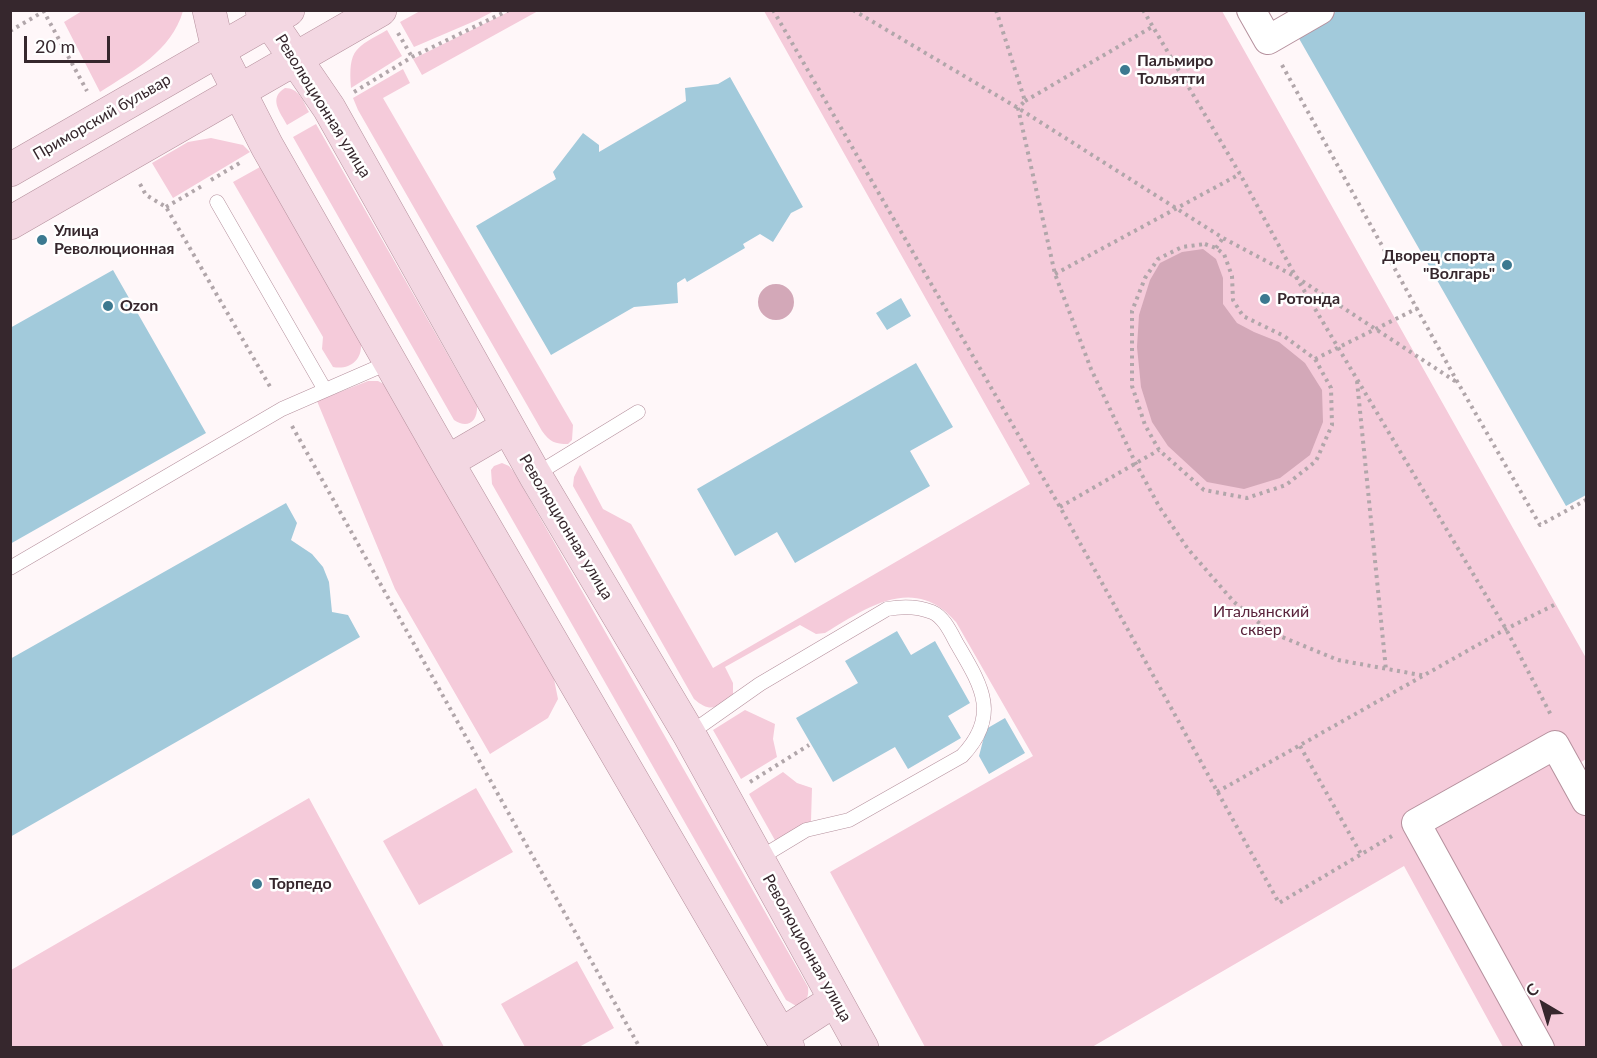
<!DOCTYPE html>
<meta charset="utf-8">
<style>
body{margin:0}
#map{position:relative;width:1597px;height:1058px;overflow:hidden;background:#fff7f9;font-family:Lato,sans-serif}
canvas{display:block}
.frame{position:absolute;inset:0;border:12px solid #36272d;pointer-events:none}
.north{position:absolute;left:1513px;top:974px;width:60px;height:60px;-webkit-text-stroke:4px #fff;paint-order:stroke;rotate:322deg;font-size:16px;font-weight:700;line-height:24px;text-align:center;color:#36272d}
.north::after{content:'';display:block;margin:auto;width:21px;height:27px;background:#36272d;clip-path:polygon(50% 0,100% 100%,50% 72%,0 100%)}
.scale{position:absolute;left:24px;top:36px;width:86px;height:27px;box-sizing:border-box;border:3px solid #36272d;border-top:0;padding-left:8px;font-size:18px;line-height:21px;white-space:nowrap;color:#36272d;-webkit-text-stroke:4px #fff;paint-order:stroke}
</style>
<div id="map">
<canvas width="1597" height="1058"></canvas>
<div class="frame"></div>
<div class="north">С</div>
<div class="scale">20 m</div>
</div>
<script>
const context = document.querySelector('canvas').getContext('2d');
context.lineJoin = 'round';
function fillPath(path, color) { context.fillStyle = color; context.fill(path, 'evenodd'); }
function stroke(path, color, width, dash) { context.strokeStyle = color; context.lineWidth = width; context.lineCap = dash ? 'butt' : 'round'; context.setLineDash(dash || []); context.stroke(path); }
function drawText(font, color, halo, rows, align = 'center') {
  context.font = font + ' Lato,sans-serif'; context.lineWidth = 5; context.setLineDash([]); context.textBaseline = 'middle'; context.strokeStyle = halo; context.fillStyle = color; for (const [text, x, y, turn = 0] of rows) {
    context.save(); context.translate(x, y); context.rotate((+turn || 0) * Math.PI / 180); context.textAlign = isNaN(turn) ? turn : align; if (halo) context.strokeText(text, 0, 0); context.fillText(text, 0, 0); context.restore();
  }
}
fillPath(new Path2D(`
 M82 11V10L183 11C171 52 134 70 100 92L64 22Z
 M420 11V10L494 11 477 20 414 47 400 22Z
 M510 11H538L422 75 413 59Z
 M764 11H1222L1586 658V759L1569 770 1586 801V1047H1503L1404 866 1092 1047H925L830 872 1033 756 956 622C952 618 947 612 942 609 903 580 859 613 825 633L816 634 800 625 725 667 733 683V695C718 707 711 714 694 699L573 486 574 477 580 465 603 509 631 524 713 668 1030 484Z
 M387 30 402 56 351 88C348 48 356 48 387 30Z
 M403 69 410 83 383 98 573 425 572 440 568 444C555 444 550 442 542 431L358 110 353 98Z
 M285 88C299 88 303 101 309 112L287 125C280 112 268 98 285 88Z
 M316 124 477 406C478 422 467 429 454 420L293 137Z
 M211 138 243 145 250 152 173 198 152 163 188 142Z
 M260 167 361 344C362 361 349 370 333 367L322 349 323 337 233 182Z
 M368 381H378L386 385 554 679 558 699 548 718 490 754 395 589 317 401Z
 M502 463 509 466 514 472 808 987C809 997 807 1000 798 1007L786 1000 492 484 491 470 494 466Z
 M745 710 775 724 773 739 777 757 741 779 713 730Z
 M783 772 797 783 812 788 811 821 776 842 749 794Z
 M476 788 513 852 419 905 383 841Z
 M309 798 444 1047H11V970Z
 M577 961 614 1028 579 1047H525L501 1004Z`), '#f5cbda');
fillPath(new Path2D(`
 M1203 249 1216 259 1223 278V304L1237 323 1254 332 1279 342 1305 363 1322 390 1323 422 1310 455 1280 478 1244 489 1207 482 1168 446 1152 422 1141 387 1137 347 1139 315 1150 280 1160 263 1182 252Z
 M758 302a18 18 0 1 1 36 0a18 18 0 1 1-36 0Z`), '#d3a8b8');
fillPath(new Path2D(`
 M1339 10H1586V495L1566 506 1297 35Z
 M730 77 803 207 791 213 773 242 760 234 743 244 745 248 687 282 685 278 677 283 678 303 634 307 551 355 476 226 556 179 553 172 583 133 599 145V152L686 101 685 88 718 84Z
 M113 270 206 433 10 544V328Z
 M901 298 911 316 887 330 876 313Z
 M916 363 953 427 910 451 930 486 795 563 777 532 735 556 697 489Z
 M286 503 297 523 291 540 312 554 323 567 329 582 332 612 348 615 360 637 10 837V659Z
 M897 631 911 655 935 641 970 703 948 716 961 738 908 769 895 747 833 782 796 718 858 683 845 661Z
 M1005 718 1025 753 989 774 979 756 986 729Z`), '#a2cadb');
const lane = new Path2D(`
 M217 202 325 390
 M535 475 638 412
 M10 568 282 409 390 362
 M689 734 760 684 887 609C903 606 917 606 932 612 944 617 951 633 957 644 981 685 1001 715 962 756L849 820 806 830 758 859`);
const street = new Path2D(`
 M1251 10 1268 40 1320 10
 M1540 1048 1416 823 1555 745 1586 801`);
const secondary = new Path2D(`
 M209 10 218 50 267 146 447 462 788 1048
 M262 10 329 108 535 475 689 734 862 1048
 M10 170 288 10
 M10 223 380 10
 M447 462 507 427
 M781 1035 835 1000`);
stroke(lane, '#b5909d', 15);
stroke(street, '#b5909d', 30);
stroke(secondary, '#b5909d', 34);
stroke(new Path2D(`
 M43 10 87 91
 M773 10 1060 507 1279 903 1392 836
 M853 10 1018 108 1223 238 1296 277 1458 383
 M996 10 1025 101 1018 108 1055 274 1091 369 1136 464 1160 508 1188 549 1234 602 1270 632 1338 660 1426 676
 M1143 10 1240 174 1296 277 1506 629 1552 717
 M10 31 46 10
 M398 33 412 57
 M1282 65 1458 383 1540 525 1586 500
 M354 92 412 57 509 10
 M1025 101 1152 27
 M211 180 243 161
 M140 184 146 195 166 207 272 390
 M166 207 202 186
 M1205 244 1216 248 1224 254 1232 276 1233 300 1243 316 1284 336 1315 359 1331 388 1332 425 1316 461 1286 485 1247 498 1204 490 1159 450 1145 425 1132 386V311L1145 278 1158 259 1182 247Z
 M1216 248 1223 238
 M1055 274 1240 174
 M1315 359 1418 308
 M1357 381 1386 670
 M292 426 640 1048
 M1060 507 1159 450
 M1300 746 1361 854
 M750 782 809 745
 M1217 792 1506 629 1556 604`), '#b1a6aa', 4, [3, 4.5]);
stroke(lane, '#fff', 14);
stroke(street, '#fff', 28);
stroke(secondary, '#f3d7e2', 33);
for (const [x, y, r, color] of [
 [1125,70,6,"#3c7990"],
 [42,240,6,"#3c7990"],
 [1507,265,6,"#3c7990"],
 [1265,299,6,"#3c7990"],
 [108,306,6,"#3c7990"],
 [257,884,6,"#3c7990"]
]) { const dot = new Path2D(); dot.arc(x, y, r, 0, 2 * Math.PI); context.fillStyle = color; context.fill(dot); stroke(dot, '#fff', 2); }
drawText('bold 16px', '#36272d', '#fff', [
 ["Пальмиро",1137,61],
 ["Тольятти",1137,79],
 ["Улица",54,231],
 ["Революционная",54,249],
 ["Дворец спорта",1495,256,"right"],
 ["\"Волгарь\"",1495,274,"right"],
 ["Ротонда",1277,299],
 ["Ozon",120,306],
 ["Торпедо",269,884]
], 'left');
drawText('16px', '#36272d', '#fff', [
 ["Революционная улица",323,106,58],
 ["Приморский бульвар",102,117,-30],
 ["Революционная улица",566,527,59],
 ["Революционная улица",807,948,61]
]);
drawText('16px', '#5a243c', '#fff', [
 ["Итальянский",1261,612],
 ["сквер",1261,630]
]);
</script>
